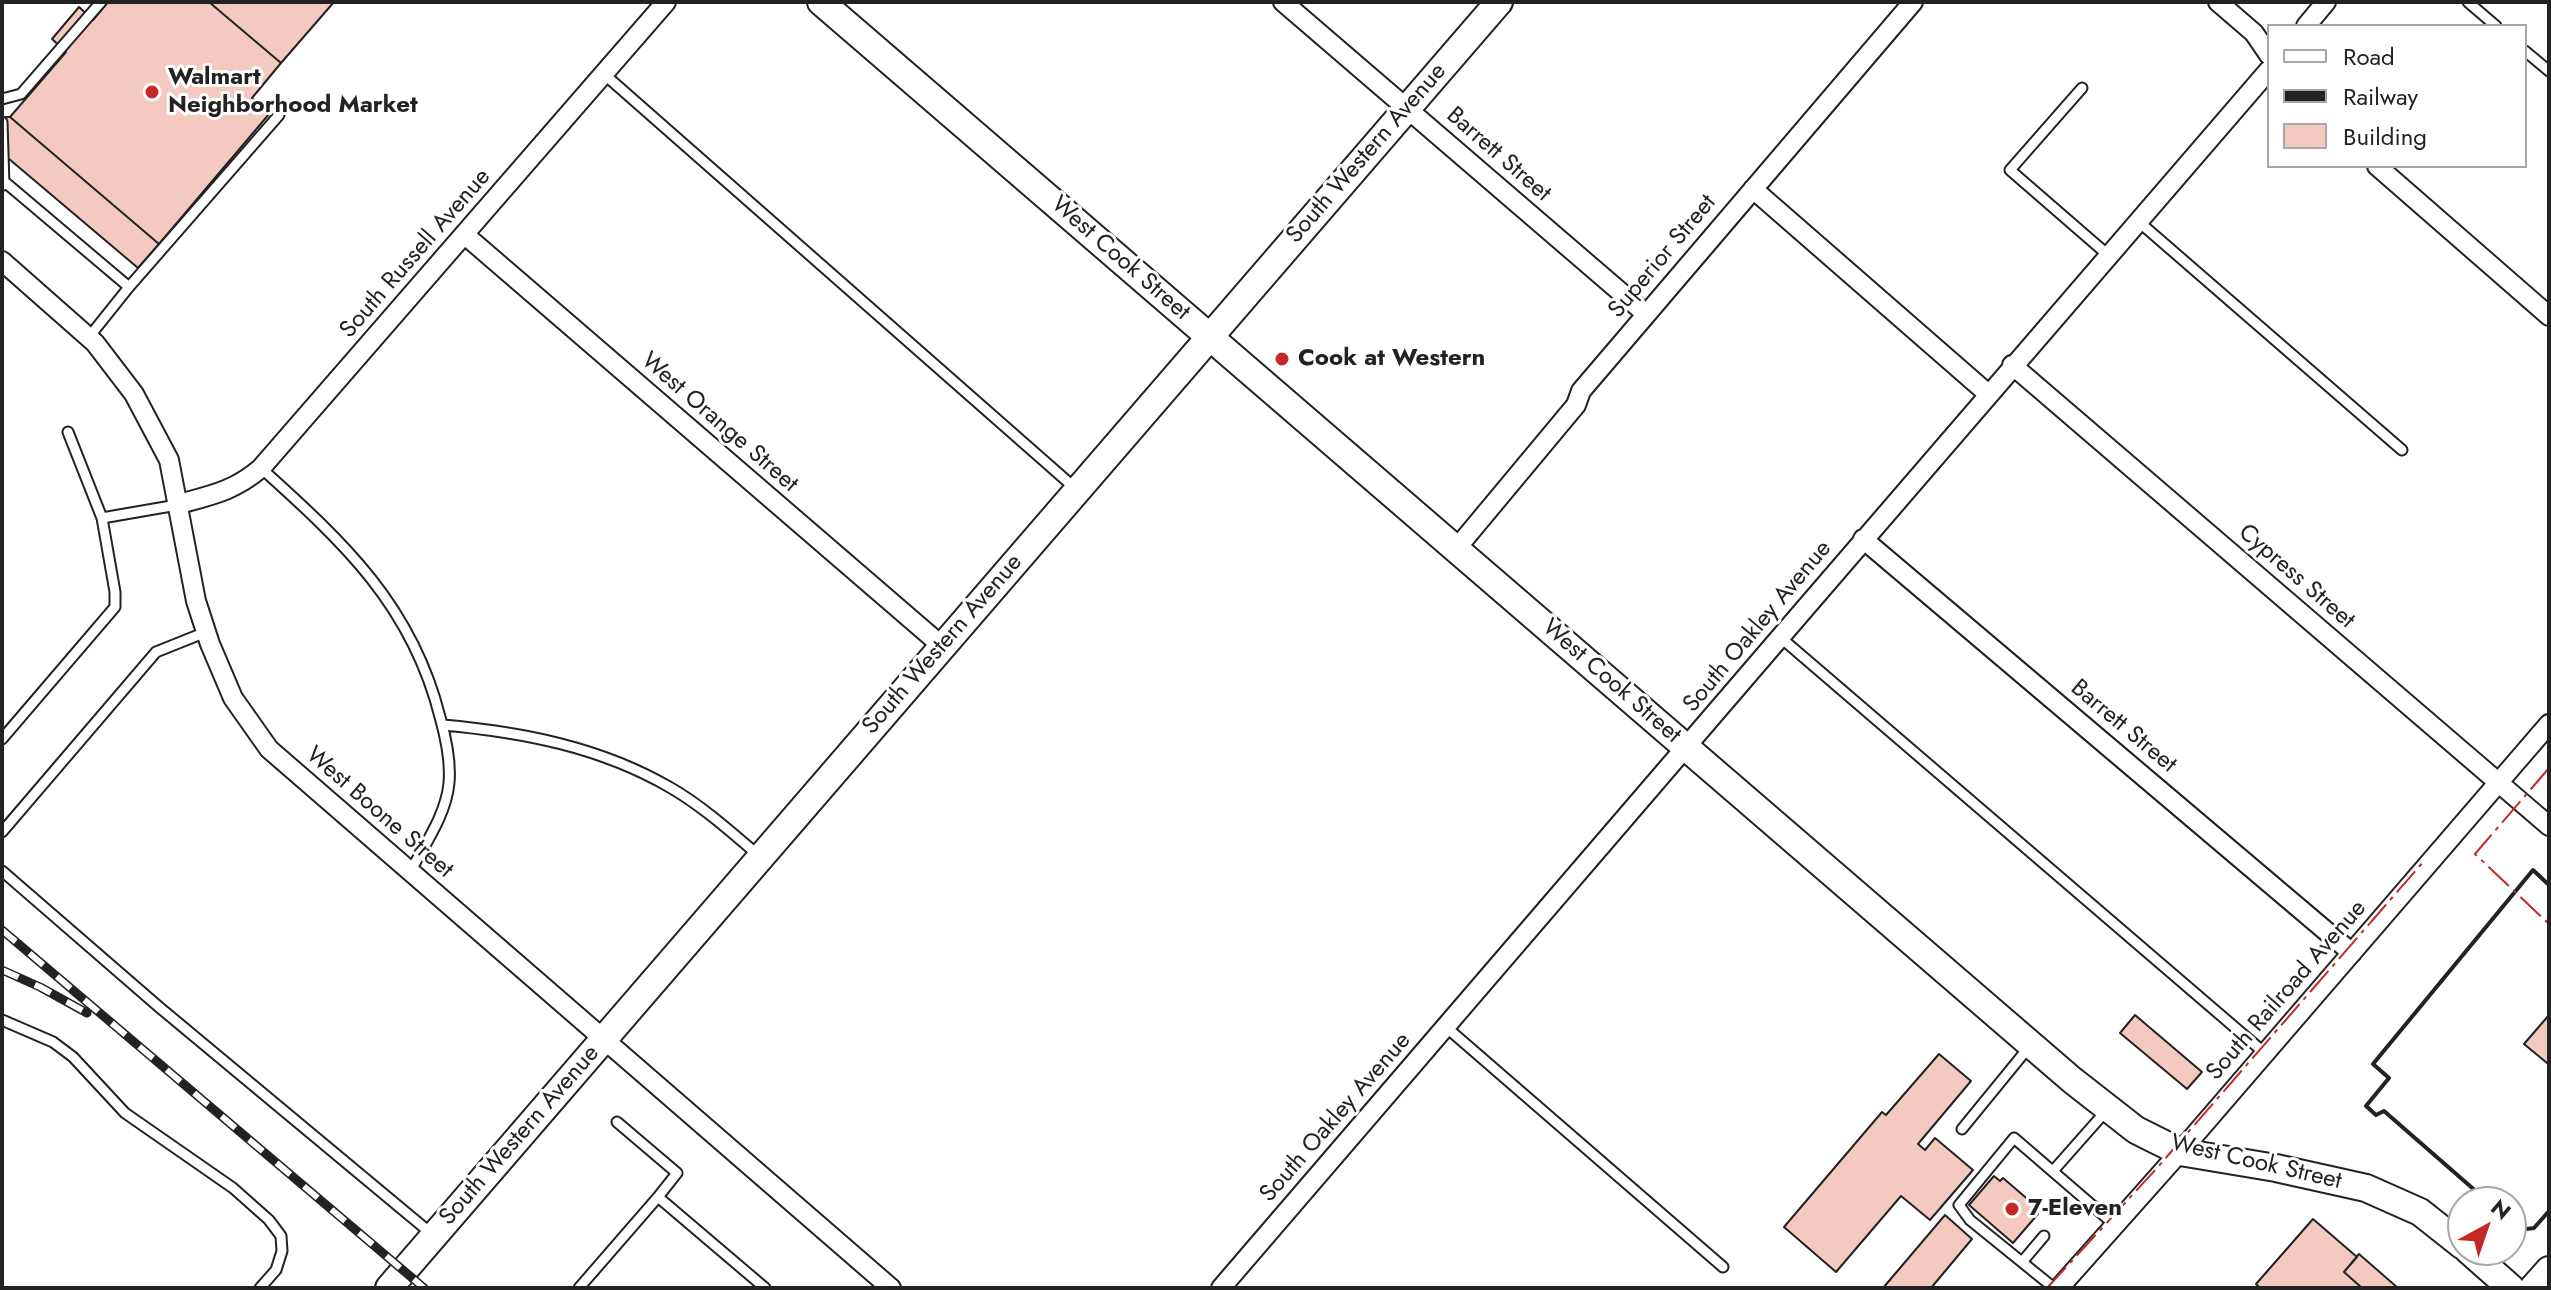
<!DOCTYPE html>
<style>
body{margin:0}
#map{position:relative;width:2551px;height:1290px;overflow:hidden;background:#fff;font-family:Jost,sans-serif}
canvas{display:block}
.frame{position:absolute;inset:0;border:4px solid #222;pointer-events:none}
.legend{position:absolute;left:2267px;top:24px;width:260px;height:144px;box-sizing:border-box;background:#fff;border:2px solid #a7a7a7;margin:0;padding:10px 14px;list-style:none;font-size:24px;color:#222}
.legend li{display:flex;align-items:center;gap:16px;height:40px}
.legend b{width:40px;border:2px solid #a7a7a7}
.north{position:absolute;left:2447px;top:1186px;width:80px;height:80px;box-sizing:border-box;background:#fff;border:2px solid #a7a7a7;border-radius:50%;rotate:40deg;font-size:22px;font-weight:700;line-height:32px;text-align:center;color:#222}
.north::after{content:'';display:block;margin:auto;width:28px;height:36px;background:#c62828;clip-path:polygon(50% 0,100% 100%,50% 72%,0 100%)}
</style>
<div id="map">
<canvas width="2551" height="1290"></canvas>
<div class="frame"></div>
<ul class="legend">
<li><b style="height:10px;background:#fff"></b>Road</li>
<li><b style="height:10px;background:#222"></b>Railway</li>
<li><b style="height:22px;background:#f3c9c0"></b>Building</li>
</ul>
<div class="north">N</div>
</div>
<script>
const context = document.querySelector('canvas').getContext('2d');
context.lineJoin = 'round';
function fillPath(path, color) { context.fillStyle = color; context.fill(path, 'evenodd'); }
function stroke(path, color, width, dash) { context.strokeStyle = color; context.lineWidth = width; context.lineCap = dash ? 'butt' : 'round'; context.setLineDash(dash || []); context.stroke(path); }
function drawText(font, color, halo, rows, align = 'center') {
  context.font = font + ' Jost,sans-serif'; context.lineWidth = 6; context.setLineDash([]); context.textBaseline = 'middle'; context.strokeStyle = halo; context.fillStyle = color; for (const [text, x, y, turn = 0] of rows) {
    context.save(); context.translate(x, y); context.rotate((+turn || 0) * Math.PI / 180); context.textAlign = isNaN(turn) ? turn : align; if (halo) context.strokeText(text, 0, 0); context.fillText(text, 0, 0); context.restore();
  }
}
const building = new Path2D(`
 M108 2H209L281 63 252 98 270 113 159 244 10 117 66 52 52 39 79 7 93 20Z
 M209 2H334L281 63Z
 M2 117H10L159 244 138 268 2 153Z
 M2135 1015 2202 1072 2187 1089 2120 1033Z
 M2549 1015V1060L2547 1063 2524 1044Z
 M1939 1054 1971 1081 1918 1144 1925 1150 1935 1138 1973 1170 1930 1220 1901 1196 1836 1272 1784 1227 1882 1112 1886 1115Z
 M1994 1176 2000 1181 2003 1178 2038 1208 2035 1211 2038 1214 2013 1243 1969 1205Z
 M1945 1215 1972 1239 1931 1288H1883Z
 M2313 1219 2357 1257 2344 1272 2362 1288H2260L2256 1284Z
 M2359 1254 2398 1288H2362L2344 1272Z`);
fillPath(building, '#f3c9c0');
stroke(building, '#222', 2);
const lane = new Path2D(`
 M2468 2 2496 26
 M2525 51 2549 71
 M604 74 1076 489
 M2082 88 2010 170 2108 255
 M2 99 21 94 101 2
 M2 122 4 185
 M6 183 129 287
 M2138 221 2402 450
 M89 337 129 287 279 115
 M68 432 102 518
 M261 468C343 542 412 605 440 717 446 738 451 761 449 783 446 815 425 844 410 872
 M1780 637 2260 1049
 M443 725C522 732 601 747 671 788 702 806 730 831 758 855
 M2 739 115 607V592L102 518 177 505
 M2 832 156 652 206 632
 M2 871 159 1007 433 1235
 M2 1020 53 1042 73 1057 125 1113 233 1188 269 1220 281 1236 282 1251 276 1270 260 1288
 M1446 1027 1723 1267
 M617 1122 677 1173 658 1197 765 1288
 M1962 1129 2029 1047
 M2053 1171 2106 1111
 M2022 1262 2044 1236
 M579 1288 658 1197
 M2054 1288 1970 1220 1959 1205 2014 1138 2115 1225`);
const street = new Path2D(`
 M1283 2 1646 314
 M2218 2 2254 33 2269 55
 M2306 26 2326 2
 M2377 166 2549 316
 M1753 189 1987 393
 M465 235 942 646
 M2 261 95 343 134 394 169 460 196 601 210 644 233 698 269 749 891 1288
 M2012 365 2549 826
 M179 504C212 495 234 491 261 468L666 2
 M1863 539 2352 953
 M1456 549 1576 405 1581 391 1913 2
 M1221 1288C1571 882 1918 475 2269 70
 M2059 1288 2180 1152 2549 724`);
const secondary = new Path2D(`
 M821 2 2072 1080 2136 1130 2180 1152 2276 1168 2366 1188 2420 1212 2463 1246
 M2468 1250 2511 1288
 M389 1288 1499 2
 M2533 1288 2549 1270`);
stroke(lane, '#222', 13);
stroke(street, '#222', 22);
stroke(secondary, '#222', 30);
stroke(lane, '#fff', 9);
stroke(street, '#fff', 18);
stroke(secondary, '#fff', 26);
const rail = new Path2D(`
 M2 930 424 1288
 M2 970 40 987 87 1013`);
stroke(rail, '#222', 9);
stroke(rail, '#fff', 6, [18]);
stroke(new Path2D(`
 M2476 1202 2472 1199 2478 1193 2384 1111 2376 1115 2366 1106 2389 1078 2373 1064 2533 870 2549 885
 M2511 1231 2534 1228 2549 1211`), '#222', 4);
stroke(new Path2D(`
 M2549 768 2475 854 2549 924
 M2047 1288 2157 1168 2424 861`), '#c62828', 2, [28, 6, 4, 6]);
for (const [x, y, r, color] of [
 [152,92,8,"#c62828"],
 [1282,359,8,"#c62828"],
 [2012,1209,8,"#c62828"]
]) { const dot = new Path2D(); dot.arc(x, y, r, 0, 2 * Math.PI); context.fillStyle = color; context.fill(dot); stroke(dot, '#fff', 3); }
drawText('bold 24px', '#222', '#fff', [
 ["Walmart",168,78],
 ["Neighborhood Market",168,106],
 ["Cook at Western",1298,359],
 ["7-Eleven",2028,1209]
], 'left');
drawText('24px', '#222', '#fff', [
 ["South Western Avenue",1367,154,-49],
 ["Barrett Street",1498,155,41],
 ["South Russell Avenue",416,254,-49],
 ["Superior Street",1663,257,-50],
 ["West Cook Street",1120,259,41],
 ["West Orange Street",719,423,41],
 ["Cypress Street",2296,577,41],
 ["South Oakley Avenue",1758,627,-50],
 ["South Western Avenue",943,645,-49],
 ["West Cook Street",1611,682,41],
 ["Barrett Street",2123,727,40],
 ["West Boone Street",379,813,41],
 ["South Railroad Avenue",2287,991,-49],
 ["South Oakley Avenue",1336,1118,-49],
 ["South Western Avenue",520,1136,-49],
 ["West Cook Street",2256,1163,13]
]);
</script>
